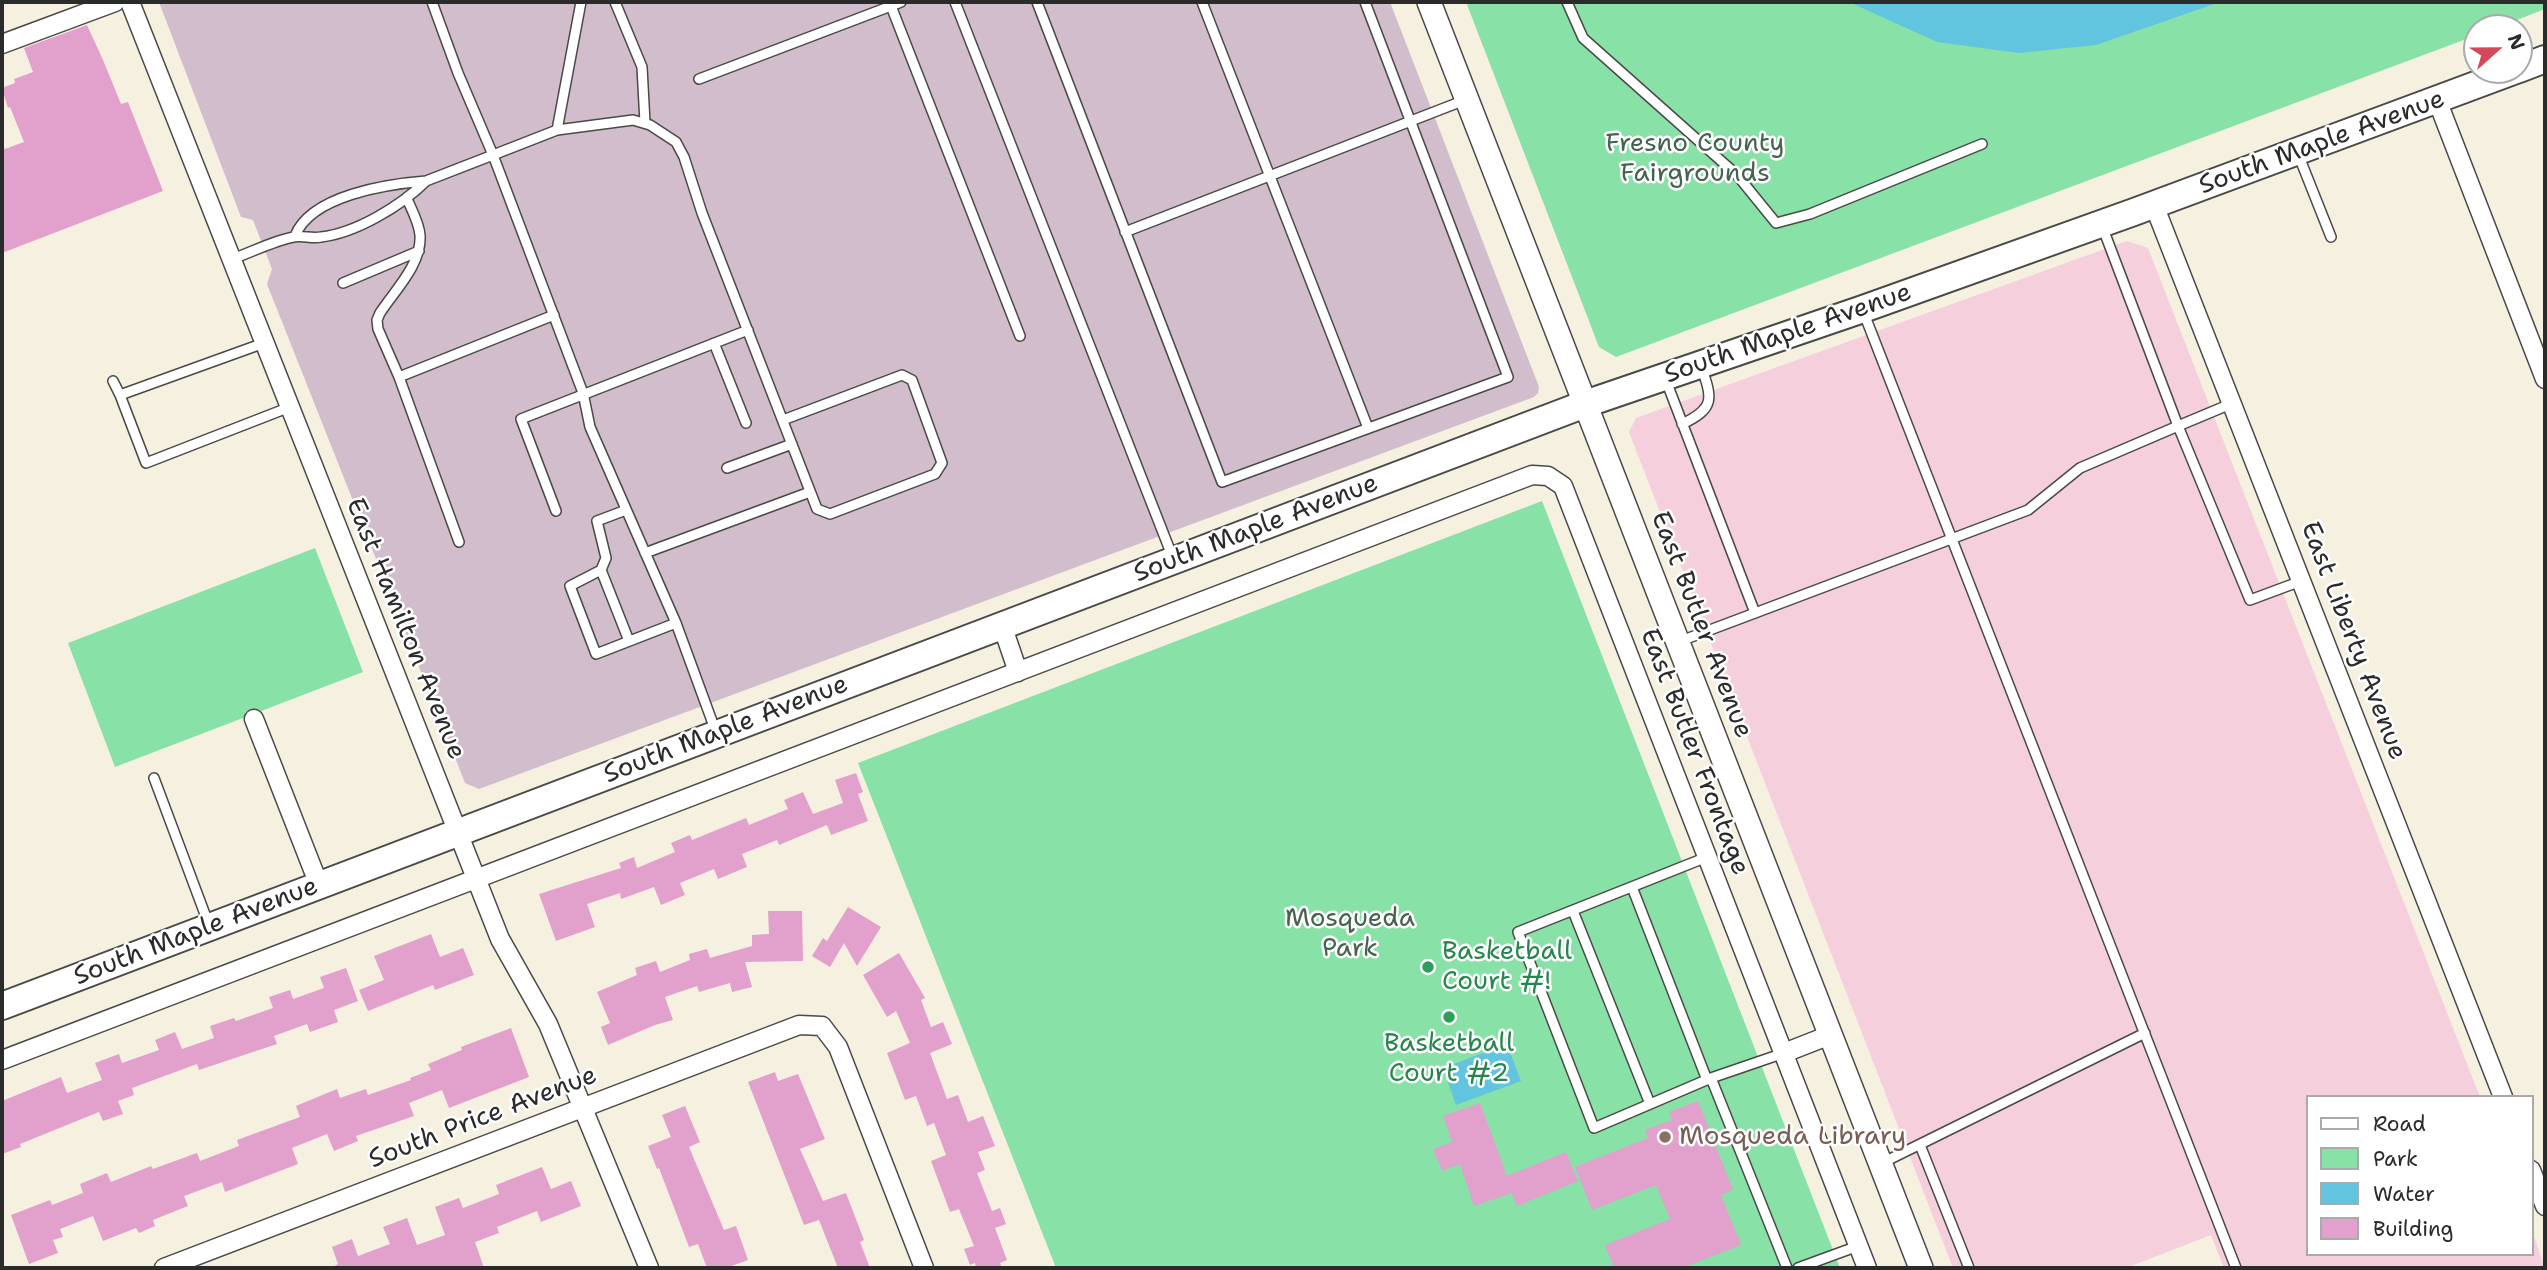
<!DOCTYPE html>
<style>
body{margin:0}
#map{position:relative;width:2547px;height:1270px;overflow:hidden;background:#f5f0df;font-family:"Shantell Sans",sans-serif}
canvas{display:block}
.frame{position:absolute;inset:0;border:4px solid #2b2b2b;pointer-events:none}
.legend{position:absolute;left:2306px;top:1095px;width:228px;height:161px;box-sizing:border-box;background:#fff;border:2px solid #aaa;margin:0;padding:9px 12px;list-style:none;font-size:21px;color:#2b2b2b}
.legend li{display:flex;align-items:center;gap:14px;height:35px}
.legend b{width:35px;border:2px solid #aaa}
.north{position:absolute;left:2463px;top:14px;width:70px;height:70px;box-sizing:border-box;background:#fff;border:2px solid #aaa;border-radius:50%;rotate:69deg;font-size:19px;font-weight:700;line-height:28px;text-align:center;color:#2b2b2b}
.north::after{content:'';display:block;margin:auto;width:24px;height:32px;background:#d1495b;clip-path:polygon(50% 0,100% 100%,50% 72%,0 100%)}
</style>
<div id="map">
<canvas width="2547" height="1270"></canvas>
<div class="frame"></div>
<ul class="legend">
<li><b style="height:9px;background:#fff"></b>Road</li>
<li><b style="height:19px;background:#88e1a6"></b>Park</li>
<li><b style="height:19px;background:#62c5e0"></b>Water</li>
<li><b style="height:19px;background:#e2a0cd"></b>Building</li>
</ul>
<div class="north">N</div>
</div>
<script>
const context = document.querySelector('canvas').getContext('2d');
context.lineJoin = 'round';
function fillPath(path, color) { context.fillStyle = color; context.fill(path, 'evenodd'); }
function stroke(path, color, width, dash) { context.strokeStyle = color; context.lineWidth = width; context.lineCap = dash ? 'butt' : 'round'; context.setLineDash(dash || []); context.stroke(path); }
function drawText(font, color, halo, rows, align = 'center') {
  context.font = font + ' "Shantell Sans",sans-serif'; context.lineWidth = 5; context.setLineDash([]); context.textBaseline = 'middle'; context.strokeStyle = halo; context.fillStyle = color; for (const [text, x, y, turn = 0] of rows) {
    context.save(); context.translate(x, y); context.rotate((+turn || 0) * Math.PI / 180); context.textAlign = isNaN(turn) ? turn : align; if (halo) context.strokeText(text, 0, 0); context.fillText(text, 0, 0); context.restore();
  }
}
fillPath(new Path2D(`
 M2127 241 2148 248 2480 1097H2307V1254H2531V1228L2545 1268H2224L2211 1235 2126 1268H1953L1629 432 1636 418Z`), '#f5cfdb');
fillPath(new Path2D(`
 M159 2H1390L1539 387 1538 393 1534 397 479 789 465 783 267 284 272 269 253 220 241 217Z`), '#d1bdcc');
fillPath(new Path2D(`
 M1466 2H2545V9L2496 28H2477V35L1616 357 1599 347Z
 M1542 501 1840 1268H1056L858 763Z
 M315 548 363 672 115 767 68 643Z`), '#88e1a6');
fillPath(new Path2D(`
 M1849 2H2220L2096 45 2019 53 1937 42Z
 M1507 1044 1521 1081 1456 1105 1443 1068Z`), '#62c5e0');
fillPath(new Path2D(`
 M87 25 103 60 121 104 128 102 163 191 2 253V150L24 142 10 107 8 108 2 88 15 83 14 79 33 72 24 48Z
 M856 773 863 792 858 794 868 821 831 835 827 825 779 845 777 840 742 854 747 867 718 879 714 869 680 883 685 895 661 905 654 887 621 899 620 893 587 904 595 927 556 941 539 894 621 868 619 863 634 857 637 868 675 852 671 843 690 835 692 840 746 818 749 825 788 809 784 800 803 792 813 814 843 803 835 780Z
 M848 907 881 927 857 966 844 943 830 967 812 956 823 938 827 941Z
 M768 911H802L803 961 745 962 752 987 732 992 730 983 699 992 697 986 665 997 673 1020 655 1025 608 1045 601 1027 610 1023 597 992 637 975 635 968 656 961 660 972 690 960 689 954 707 949 710 958 752 946V935L769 934Z
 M431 934 440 957 463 948 474 975 435 990 433 985 368 1011 359 990 384 980 374 956Z
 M899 953 925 998 921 1000 931 1027 943 1022 952 1044 930 1053 947 1099 958 1095 968 1122 983 1116 995 1146 978 1152 985 1170 977 1173 992 1211 1000 1208 1006 1224 995 1228 1007 1260 1000 1263 1002 1268H976L975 1263 970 1265 964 1249 974 1246 959 1209 950 1212 931 1161 946 1155 934 1123 927 1126 916 1096 905 1100 887 1053 910 1043 896 1011 887 1017 863 975Z
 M346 968 358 1001 334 1010 338 1022 310 1032 307 1024 274 1036 277 1044 199 1070 197 1064 132 1088 134 1095 118 1101 123 1114 103 1121 99 1112 20 1144 21 1147 2 1154V1101L61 1077 67 1093 102 1080 95 1063 119 1054 122 1063 159 1050 155 1040 175 1032 182 1049 214 1038 210 1026 234 1018 236 1021 273 1008 269 997 290 990 293 999 324 988 320 977Z
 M511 1028 529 1077 449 1108 442 1090 409 1103 414 1116 356 1136 358 1141 334 1151 327 1134 292 1148 298 1164 225 1192 222 1182 184 1196 188 1206 153 1220 155 1226 139 1233 136 1228 103 1241 93 1216 60 1229 63 1237 53 1240 58 1253 29 1264 11 1215 50 1200 52 1205 83 1193 80 1184 107 1173 111 1182 151 1166 153 1169 197 1153 200 1161 239 1146 237 1140 300 1117 296 1106 337 1089 340 1098 366 1089 368 1095 411 1080 410 1078 431 1070 428 1064 462 1050 461 1047Z
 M775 1072 778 1081 798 1074 825 1139 800 1149 823 1201 846 1193 864 1240 860 1242 870 1268H838L819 1220 804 1225 748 1082Z
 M1698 1101 1733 1190 1721 1195 1741 1245 1682 1268H1614L1605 1245 1670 1219 1656 1185 1592 1210 1575 1167 1648 1138 1645 1130 1672 1120 1669 1112Z
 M1480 1103 1507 1176 1566 1152 1578 1181 1517 1206 1512 1193 1474 1206 1460 1164 1442 1171 1433 1149 1452 1142 1443 1116Z
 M685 1106 700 1142 689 1147 724 1230 736 1226 748 1260 726 1268H707L698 1244 689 1247 659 1168 657 1169 648 1146 671 1137 662 1115Z
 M542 1167 551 1189 571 1181 581 1206 541 1222 537 1211 497 1227 499 1233 475 1242 484 1268H331L338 1264 332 1247 352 1239 358 1256 390 1244 383 1227 407 1218 417 1245 445 1235 435 1207 459 1198 463 1208 499 1194 496 1185Z`), '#e2a0cd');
const service = new Path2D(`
 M432 2 458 73 493 155 557 130 633 120 650 125 676 142 684 157 702 213 817 509 830 514 935 474 942 463 912 380 902 375 783 420
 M615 2 642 67 645 123
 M901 2 891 6 1020 336
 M955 2 1173 558
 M1037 2 1222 482 1508 377 1365 2
 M1202 2 1368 428
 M1567 2 1583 38 1737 175 1776 223 1810 214 1982 144
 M699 79 891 6
 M557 130 581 2
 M2298 154 2331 237
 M426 181 493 155 583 393 590 427 676 623 716 732
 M407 199C412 210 419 223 420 235 422 264 395 290 380 313L377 320 378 329 399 377 459 542
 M1125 232 1465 100
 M232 259C250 253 275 240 294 237 302 235 312 239 321 237 356 233 401 206 426 181 388 184 311 195 295 236
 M343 283 419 251
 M1863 311 2236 1268
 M714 343 746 423
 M399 377 554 315
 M1665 378 1755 613 2028 510 2080 468 2178 426 2102 226
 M113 381 120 395 264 343
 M120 395 146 463 290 407
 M2233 403 2178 426 2250 600 2301 581
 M1682 424C1716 408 1712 398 1701 366
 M727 468 792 444
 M626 510 597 521 606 558 601 570 570 586 596 654 676 623
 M556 511 521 419 748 330
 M645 553 810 492
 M601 570 629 641
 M1678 642 1755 613
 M154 778 209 925
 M1707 857 1518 932 1594 1128 1711 1078 1784 1053
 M1632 887 1707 1080
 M1573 911 1650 1104
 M1711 1078 1787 1268
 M1920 1145 1969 1268
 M1882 1163 2145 1033
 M1798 1268 1858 1246`);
const minor = new Path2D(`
 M130 2 500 939 548 1024 649 1268
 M2 44 115 2
 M2437 100 2545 379
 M2154 205 2503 1097
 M1002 625 1018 672
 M254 719 319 885
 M1784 1053 1830 1035
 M2 1060 1532 475 1548 476 1563 486 1867 1268
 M2531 1170 2545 1206
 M164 1268 799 1025 822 1026 838 1047 924 1268`);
const tertiary = new Path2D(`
 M1429 2 1921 1268`);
const secondary = new Path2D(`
 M2519 69 2545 59
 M2 1006 1585 404 1863 309 2134 212 2516 70`);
stroke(service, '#494946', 12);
stroke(minor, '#494946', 21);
stroke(tertiary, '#494946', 26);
stroke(secondary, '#494946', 30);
stroke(service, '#fff', 9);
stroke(minor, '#fff', 18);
stroke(tertiary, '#fff', 23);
stroke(secondary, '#fff', 26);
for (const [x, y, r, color] of [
 [1428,967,7,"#2e9e5b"],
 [1449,1017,7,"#2e9e5b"],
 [1665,1137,7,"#8d6e63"]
]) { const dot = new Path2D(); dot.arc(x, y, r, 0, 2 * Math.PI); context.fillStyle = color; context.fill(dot); stroke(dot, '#fff', 2.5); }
drawText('26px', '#2b2b2b', '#fff', [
 ["South Maple Avenue",2322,143,-20],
 ["South Maple Avenue",1788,334,-19],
 ["South Maple Avenue",1256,529,-21],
 ["East Butler Avenue",1701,625,69],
 ["East Hamilton Avenue",405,629,68],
 ["East Liberty Avenue",2353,641,69],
 ["South Maple Avenue",726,730,-21],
 ["East Butler Frontage",1694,752,69],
 ["South Maple Avenue",196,932,-21],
 ["South Price Avenue",483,1118,-21]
]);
drawText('26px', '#476250', '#fff', [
 ["Fresno County",1695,144],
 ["Fairgrounds",1695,174],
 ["Mosqueda",1350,919],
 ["Park",1350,949]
]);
drawText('26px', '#27864d', '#fff', [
 ["Basketball",1442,952],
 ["Court #!",1442,982],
 ["Basketball",1449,1044,"center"],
 ["Court #2",1449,1074,"center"]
], 'left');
drawText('26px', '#785e54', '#fff', [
 ["Mosqueda Library",1679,1137]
], 'left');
</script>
